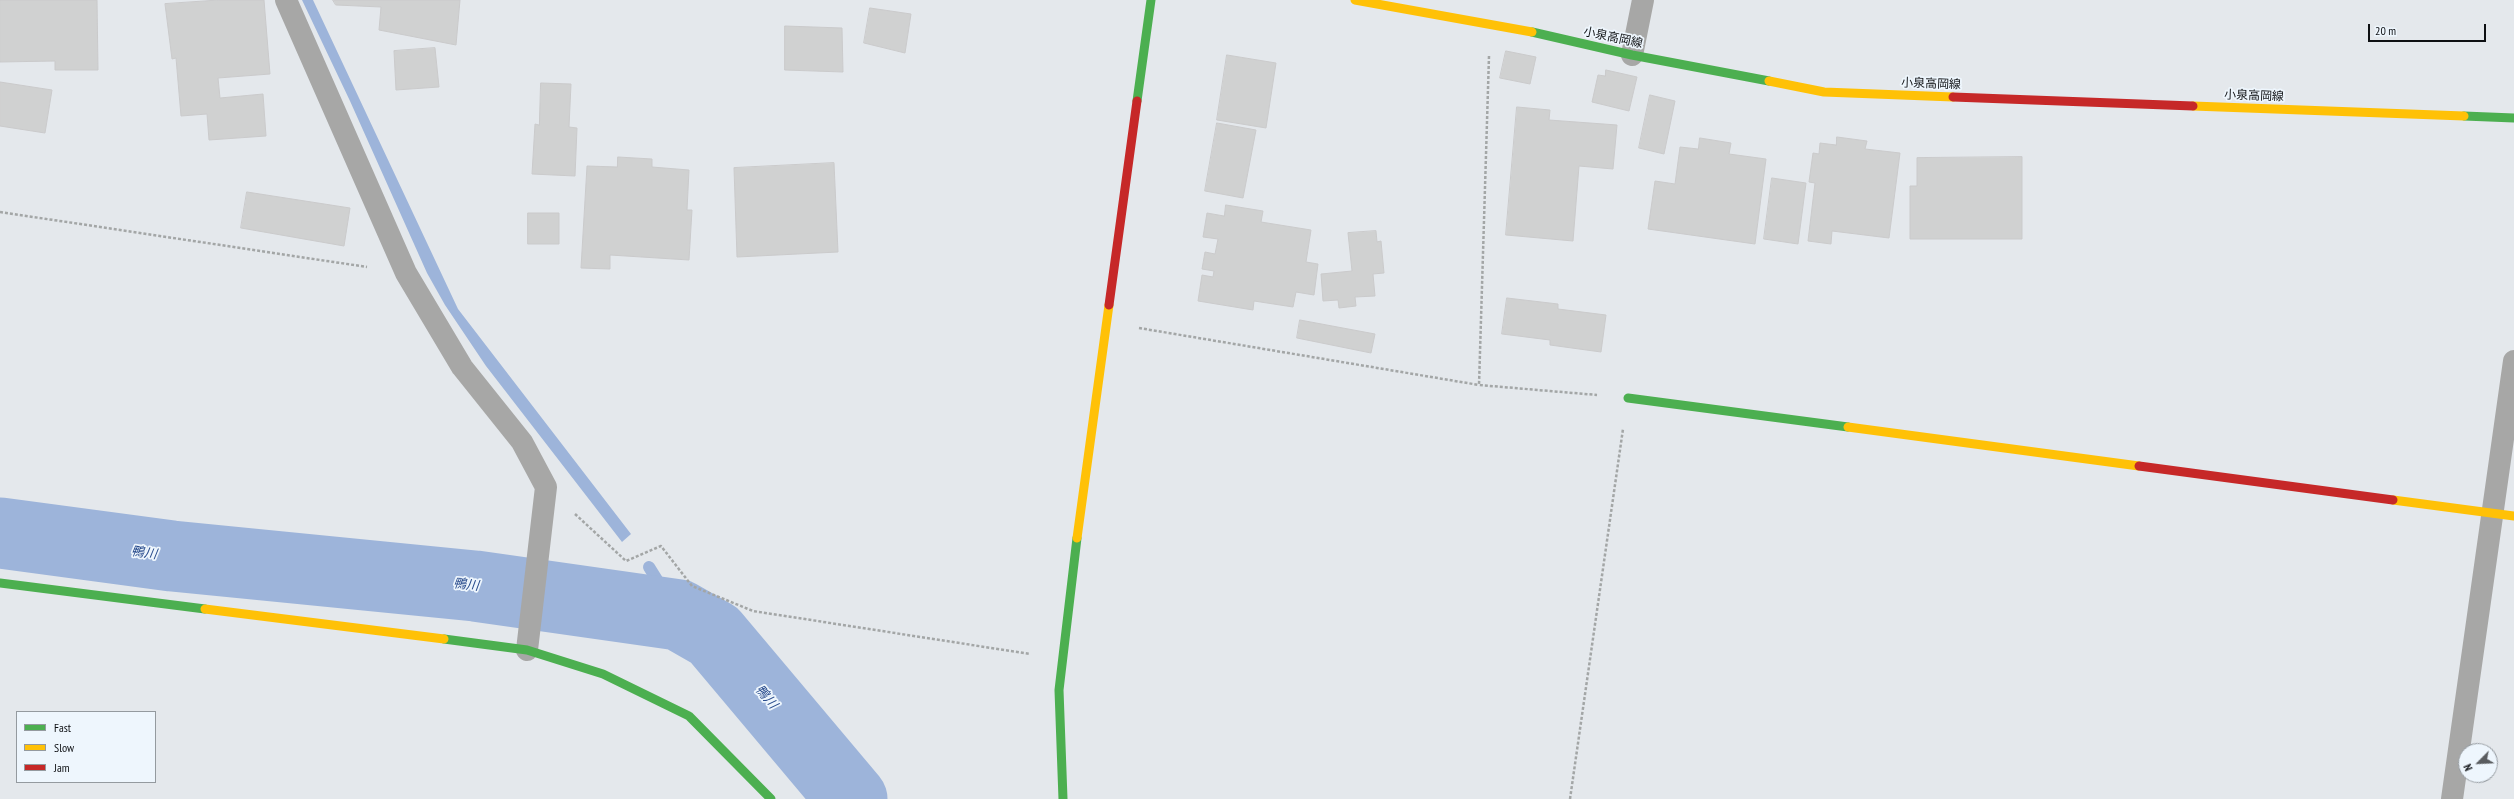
<!DOCTYPE html>
<meta charset="utf-8">
<style>
body{margin:0}
#map{position:relative;width:2514px;height:799px;overflow:hidden;background:#e4e8ec;font-family:"PT Sans Narrow",sans-serif}
canvas{display:block}
.legend{position:absolute;left:16px;top:711px;width:140px;height:72px;box-sizing:border-box;background:#eef6fd;border:1px solid #949a9f;margin:0;padding:5px 7px;list-style:none;font-size:12px;color:#0e1013}
.legend li{display:flex;align-items:center;gap:8px;height:20px}
.legend b{width:20px;border:1px solid #949a9f}
.north{position:absolute;left:2458px;top:743px;width:40px;height:40px;box-sizing:border-box;background:#eef6fd;border:1px solid #949a9f;border-radius:50%;rotate:246deg;font-size:11px;font-weight:700;line-height:16px;text-align:center;color:#0e1013}
.north::after{content:'';display:block;margin:auto;width:14px;height:18px;background:#595c5f;clip-path:polygon(50% 0,100% 100%,50% 72%,0 100%)}
.scale{position:absolute;left:2368px;top:24px;width:118px;height:18px;box-sizing:border-box;border:2px solid #0e1013;border-top:0;padding-left:5px;font-size:12px;line-height:14px;white-space:nowrap;color:#0e1013;-webkit-text-stroke:3px #eef6fd;paint-order:stroke}
</style>
<div id="map">
<canvas width="2514" height="799"></canvas>
<ul class="legend">
<li><b style="height:5px;background:#4caf50"></b>Fast</li>
<li><b style="height:5px;background:#ffc107"></b>Slow</li>
<li><b style="height:5px;background:#c62828"></b>Jam</li>
</ul>
<div class="north">N</div>
<div class="scale">20 m</div>
</div>
<script>
const context = document.querySelector('canvas').getContext('2d');
context.lineJoin = 'round';
function fillPath(path, color) { context.fillStyle = color; context.fill(path, 'evenodd'); }
function stroke(path, color, width, dash) { context.strokeStyle = color; context.lineWidth = width; context.lineCap = dash ? 'butt' : 'round'; context.setLineDash(dash || []); context.stroke(path); }
function drawText(font, color, halo, rows, align = 'center') {
  context.font = font + ' "PT Sans Narrow","Noto Sans JP",sans-serif'; context.lineWidth = 3.5; context.setLineDash([]); context.textBaseline = 'middle'; context.strokeStyle = halo; context.fillStyle = color; for (const [text, x, y, turn = 0] of rows) {
    context.save(); context.translate(x, y); context.rotate((+turn || 0) * Math.PI / 180); context.textAlign = isNaN(turn) ? turn : align; if (halo) context.strokeText(text, 0, 0); context.fillText(text, 0, 0); context.restore();
  }
}
fillPath(new Path2D(`
 M302 0H313L458 309 631 534 622 542 486 366 445 305 427 273 350 101Z`), '#9db4da');
stroke(new Path2D(`
 M649 567 679 615`), '#9db4da', 12);
stroke(new Path2D(`
 M0 533 172 556 475 586 679 615 714 635 852 799`), '#9db4da', 71);
const building = new Path2D(`
 M0 0H97L98 70H55V61L0 62Z
 M219 0H264L270 74 218 78 220 98 263 94 266 136 209 140 207 114 181 116 176 58 172 59 165 4Z
 M333 0H460L456 45 379 30 381 7 336 5Z
 M870 8 911 14 905 53 864 43Z
 M785 26 842 28 843 72 785 70Z
 M435 48 439 87 396 90 394 51Z
 M1506 51 1536 57 1530 84 1500 78Z
 M1227 55 1276 63 1266 128 1217 120Z
 M1606 70 1637 77 1629 111 1592 102 1598 75 1605 76Z
 M0 82 52 90 45 133 0 126Z
 M541 83 571 84 569 127 577 128 575 176 532 174 535 124 539 125Z
 M1650 95 1675 101 1664 154 1639 148Z
 M1517 107 1550 110 1549 120 1617 125 1613 169 1579 166 1573 241 1506 235Z
 M1217 123 1256 130 1243 198 1205 191Z
 M1837 137 1867 141 1865 149 1900 153 1889 238 1832 231 1831 244 1808 241 1815 183 1809 182 1813 153 1819 154 1820 143 1836 145Z
 M1700 138 1731 143 1729 154 1766 159 1755 244 1648 229 1655 181 1675 184 1680 147 1698 149Z
 M618 157 652 159V167L689 170 687 210H692L689 260 610 255V269L581 268 587 166 617 167Z
 M2022 157V239H1910V186H1917V158Z
 M834 163 838 252 737 257 734 168Z
 M1772 178 1806 183 1798 244 1764 239Z
 M247 192 350 208 344 246 241 228Z
 M1226 205 1263 211 1261 222 1311 230 1306 262 1318 264 1314 295 1296 292 1293 307 1254 301 1253 310 1198 301 1202 275 1213 277 1214 271 1202 269 1205 252 1215 254 1218 239 1203 237 1207 213 1224 216Z
 M528 213H559V244H528Z
 M1376 231 1377 242 1381 241 1384 273 1373 274 1375 296 1355 297 1356 306 1339 308 1338 300 1323 301 1321 274 1352 271 1348 233Z
 M1507 298 1558 304V309L1606 315 1601 352 1550 345V340L1502 334Z
 M1300 320 1375 334 1371 353 1297 338Z`);
fillPath(building, '#d0d1d1');
stroke(building, '#cacacb', 1);
stroke(new Path2D(`
 M1489 56 1479 385 1597 395
 M0 212 367 267
 M1139 328 1479 385
 M575 514 626 561 661 546 692 586 753 611 1030 654
 M1570 799 1623 429`), '#a3a6a6', 2.5, [3, 2]);
stroke(new Path2D(`
 M286 0 406 273 462 367 522 442 546 487 527 650
 M1632 55 1643 0
 M2452 799 2514 361`), '#a7a7a6', 22);
stroke(new Path2D(`
 M1532 32 1632 55 1769 81
 M1137 101 1151 0
 M2464 116 2514 118
 M1628 398 1848 427
 M0 583 205 609
 M444 639 527 650 603 674 689 716 771 799
 M1063 799 1059 690 1077 538`), '#4caf50', 9);
stroke(new Path2D(`
 M1355 0 1532 32
 M1769 81 1824 92 1953 97
 M2193 106 2464 116
 M1848 427 2139 466
 M2393 500 2514 516
 M1077 538 1109 305
 M205 609 444 639`), '#ffc107', 9);
stroke(new Path2D(`
 M1953 97 2193 106
 M1109 305 1137 101
 M2139 466 2393 500`), '#c62828', 9);
drawText('12px', '#0e1013', '#eef6fd', [
 ["小泉高岡線",1613,38,12],
 ["小泉高岡線",1931,84,2],
 ["小泉高岡線",2254,96,2]
]);
drawText('italic 13px', '#284b8c', '#eef6fd', [
 ["鴨川",144,553,8],
 ["鴨川",466,585,6],
 ["鴨川",766,697,50]
]);
</script>
